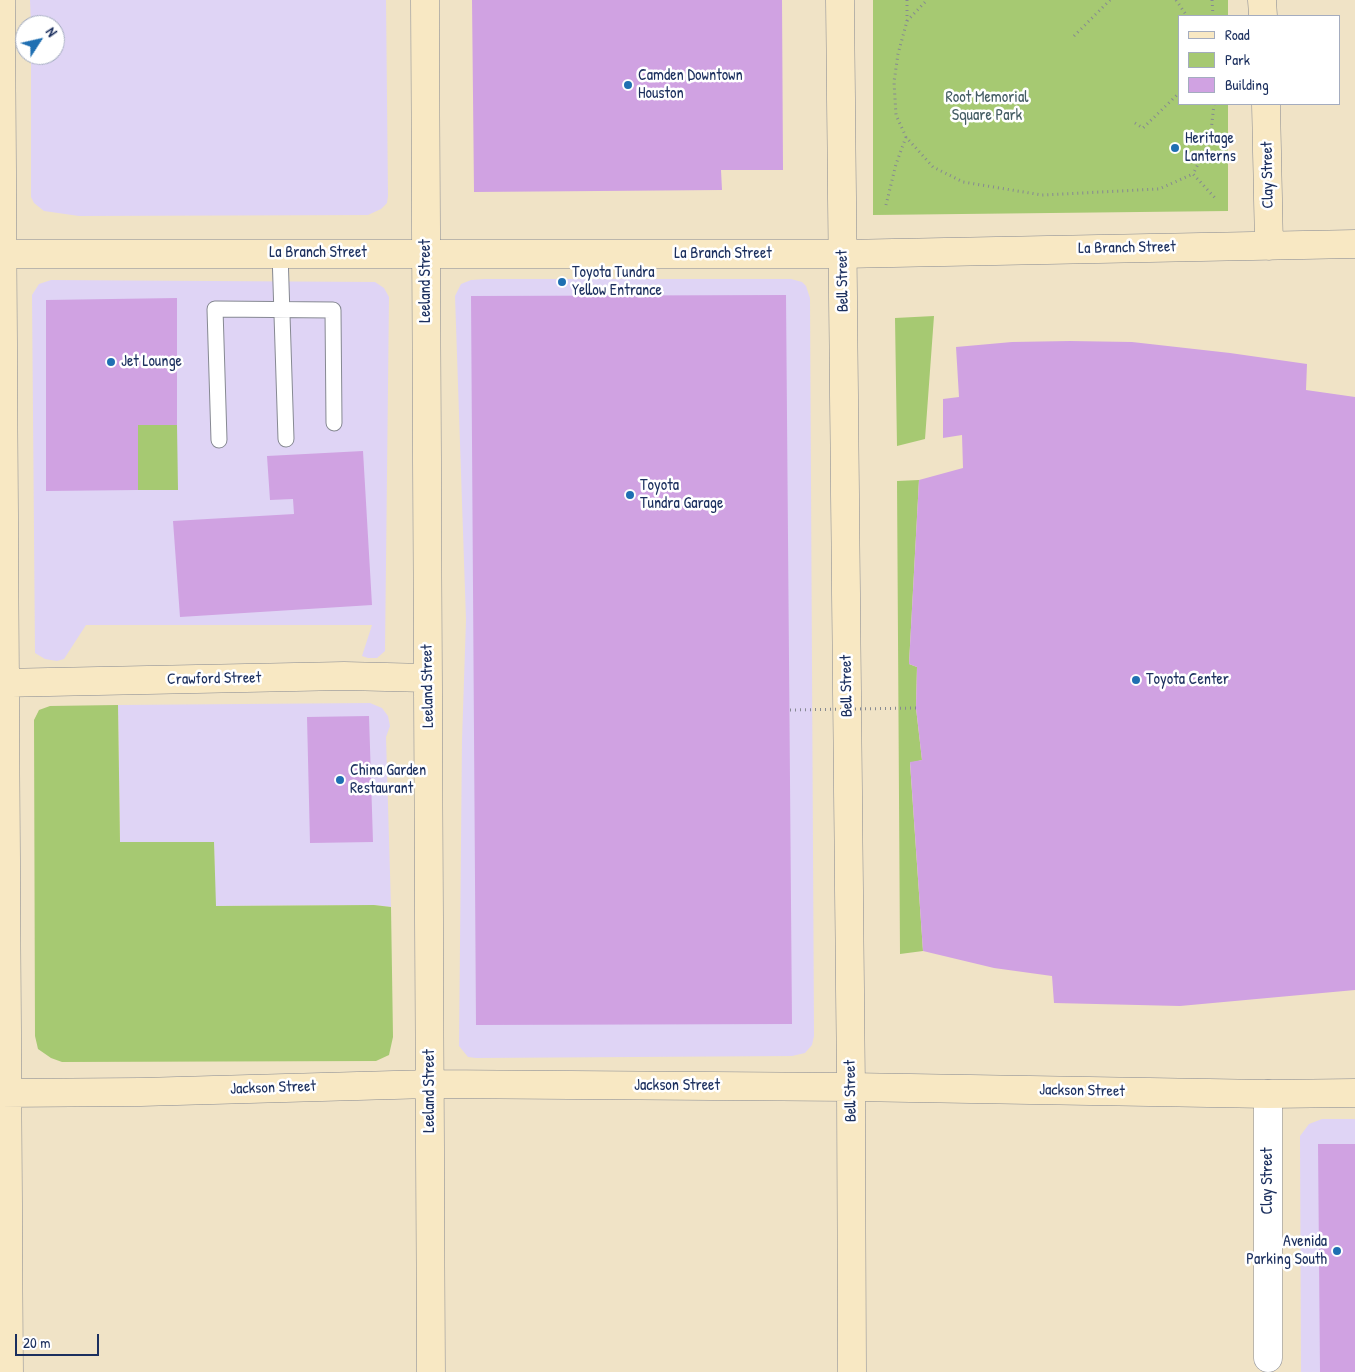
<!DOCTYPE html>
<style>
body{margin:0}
#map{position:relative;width:1355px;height:1372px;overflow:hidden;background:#f0e3c6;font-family:"Patrick Hand",sans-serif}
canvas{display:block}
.legend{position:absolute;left:1178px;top:15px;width:162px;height:90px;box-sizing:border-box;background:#fff;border:1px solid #a4acbf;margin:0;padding:6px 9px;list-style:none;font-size:15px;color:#1b2f5e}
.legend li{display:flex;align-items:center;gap:10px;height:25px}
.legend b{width:25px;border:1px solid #a4acbf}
.north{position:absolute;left:15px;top:15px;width:50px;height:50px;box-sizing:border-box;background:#fff;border:1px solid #a4acbf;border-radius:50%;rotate:55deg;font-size:14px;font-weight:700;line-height:20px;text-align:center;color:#1b2f5e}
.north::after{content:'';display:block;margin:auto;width:18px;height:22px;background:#1f6fb2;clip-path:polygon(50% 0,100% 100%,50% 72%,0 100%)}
.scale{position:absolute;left:15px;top:1334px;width:84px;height:22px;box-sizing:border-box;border:2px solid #1b2f5e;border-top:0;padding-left:6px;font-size:15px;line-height:18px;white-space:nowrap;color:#1b2f5e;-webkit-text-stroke:4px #fff;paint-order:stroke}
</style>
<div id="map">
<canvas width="1355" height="1372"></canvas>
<ul class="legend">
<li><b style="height:6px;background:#f8e8c3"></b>Road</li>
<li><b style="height:14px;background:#a6c972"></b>Park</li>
<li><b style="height:14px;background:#d0a2e2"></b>Building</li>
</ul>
<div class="north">N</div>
<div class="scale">20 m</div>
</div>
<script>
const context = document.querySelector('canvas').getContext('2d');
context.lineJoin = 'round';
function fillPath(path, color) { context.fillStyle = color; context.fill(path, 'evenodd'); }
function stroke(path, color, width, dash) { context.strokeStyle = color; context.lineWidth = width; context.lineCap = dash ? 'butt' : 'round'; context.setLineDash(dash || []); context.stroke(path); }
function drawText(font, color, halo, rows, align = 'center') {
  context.font = font + ' "Patrick Hand",sans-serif'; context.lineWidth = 5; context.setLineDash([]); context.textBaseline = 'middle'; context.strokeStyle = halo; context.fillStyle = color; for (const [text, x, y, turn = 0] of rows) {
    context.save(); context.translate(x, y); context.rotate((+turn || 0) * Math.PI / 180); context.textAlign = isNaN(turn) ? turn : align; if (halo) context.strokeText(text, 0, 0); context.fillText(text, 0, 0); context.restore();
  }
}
fillPath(new Path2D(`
 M30 0H386L388 196 387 203 381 209 368 215 79 216 44 211 34 203 31 197V55H55V25H31Z
 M485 279H791L802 282 806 286 810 298 814 1036 812 1045 805 1053 792 1056 476 1058 468 1057 459 1046 462 740 466 620 455 296 461 284 471 280Z
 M51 280 375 282 384 288 389 297 385 651 377 658H368L362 656 372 625H86L64 659 57 661 45 659 35 653 32 295 39 284Z
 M370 703 382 708 388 716 390 726 386 737 391 907 374 905 215 906 214 842H120L118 705Z
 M1322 1119H1355V1372H1301L1300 1136 1309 1124Z`), '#dfd4f5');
fillPath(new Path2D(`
 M873 0H1228V16H1179V104H1228V211L873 215Z
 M934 316 925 439 897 446 895 318Z
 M138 425H177L178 490H138Z
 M919 480 909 664 917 667 916 708 922 760 910 763 923 951 900 954 897 481Z
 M118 705 120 842H214L216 906 374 905 391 907 393 1037 389 1055 376 1061 62 1062 51 1058 38 1049 35 1036 34 720 39 710 50 706Z`), '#a6c972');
fillPath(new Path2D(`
 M472 0H782L783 170H721L722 190 474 192Z
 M786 295 792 1024 476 1025 471 296Z
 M177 298V425H138V490L46 491V300Z
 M1070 341 1132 342 1230 353 1307 364 1306 390 1355 397V990L1180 1006 1054 1003 1052 976 994 968 923 951 910 762 922 760 916 708 917 667 909 664 919 480 963 468 962 435 943 438V399L959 397 956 347 1012 342Z
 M363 451 372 605 180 617 173 521 294 514 293 499 270 500 267 456Z
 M369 716 373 842 310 843 307 717Z
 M1318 1144H1355V1372H1320Z`), '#d0a2e2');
const lane = new Path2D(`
 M280 253 286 439
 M219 440 215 309 333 310 334 423`);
const street = new Path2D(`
 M1268 1094V1358`);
const secondary = new Path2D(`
 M1 0 9 1372
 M425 0 431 1372
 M840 0 851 1087 852 1372
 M1262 0 1263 16
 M1266 104 1269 246
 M0 254H842L1355 244
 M0 683 344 676 428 678
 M0 1093 141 1092 430 1084 851 1087 1268 1094 1355 1093`);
stroke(lane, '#868992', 17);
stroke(street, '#868992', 29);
stroke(secondary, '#868992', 29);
stroke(new Path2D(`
 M907 0V21L898 54 894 82 896 115 906 137 933 167 963 182 1042 195 1159 189 1193 174
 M1176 0 1187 16
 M1212 0 1213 16
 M907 21 927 0
 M1074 36 1110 0
 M1214 104 1210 141 1193 174 1216 199
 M1135 123 1143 128 1179 93
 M886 205 896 164 906 137`), '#868992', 3, [1, 4]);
stroke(lane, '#fff', 15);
stroke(street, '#fff', 28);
stroke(secondary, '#f8e8c3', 28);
stroke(new Path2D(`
 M790 710 916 708`), '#868992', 3, [1, 4]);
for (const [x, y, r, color] of [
 [628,85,5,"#1f6fb2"],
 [1175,148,5,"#1f6fb2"],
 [562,282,5,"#1f6fb2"],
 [111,362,5,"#1f6fb2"],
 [630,495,5,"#1f6fb2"],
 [1136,680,5,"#1f6fb2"],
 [340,780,5,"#1f6fb2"],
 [1337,1251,5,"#1f6fb2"]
]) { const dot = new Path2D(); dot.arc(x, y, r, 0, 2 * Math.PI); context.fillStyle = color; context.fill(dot); stroke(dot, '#fff', 2); }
drawText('16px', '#1b2f5e', '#fff', [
 ["Camden Downtown",638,76],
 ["Houston",638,94],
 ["Heritage",1185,139],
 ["Lanterns",1185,157],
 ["Toyota Tundra",572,273],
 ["Yellow Entrance",572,291],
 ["Jet Lounge",121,362],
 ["Toyota",640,486],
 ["Tundra Garage",640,504],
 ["Toyota Center",1146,680],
 ["China Garden",350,771],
 ["Restaurant",350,789],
 ["Avenida",1327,1242,"right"],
 ["Parking South",1327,1260,"right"]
], 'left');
drawText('16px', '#455d64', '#fff', [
 ["Root Memorial",987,98],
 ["Square Park",987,116]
]);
drawText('16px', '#1b2f5e', '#fff', [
 ["Clay Street",1268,175,-91],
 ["La Branch Street",1127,248,-1],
 ["La Branch Street",318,253],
 ["La Branch Street",723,254],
 ["Leeland Street",426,281,-90],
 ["Bell Street",843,281,-91],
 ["Crawford Street",214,679,-1],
 ["Leeland Street",428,686,-91],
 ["Bell Street",847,686,-91],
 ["Jackson Street",677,1086],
 ["Jackson Street",273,1088,-2],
 ["Leeland Street",430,1091,-90],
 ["Bell Street",851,1091,-91],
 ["Jackson Street",1082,1091,1],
 ["Clay Street",1268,1181,-90]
]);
</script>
